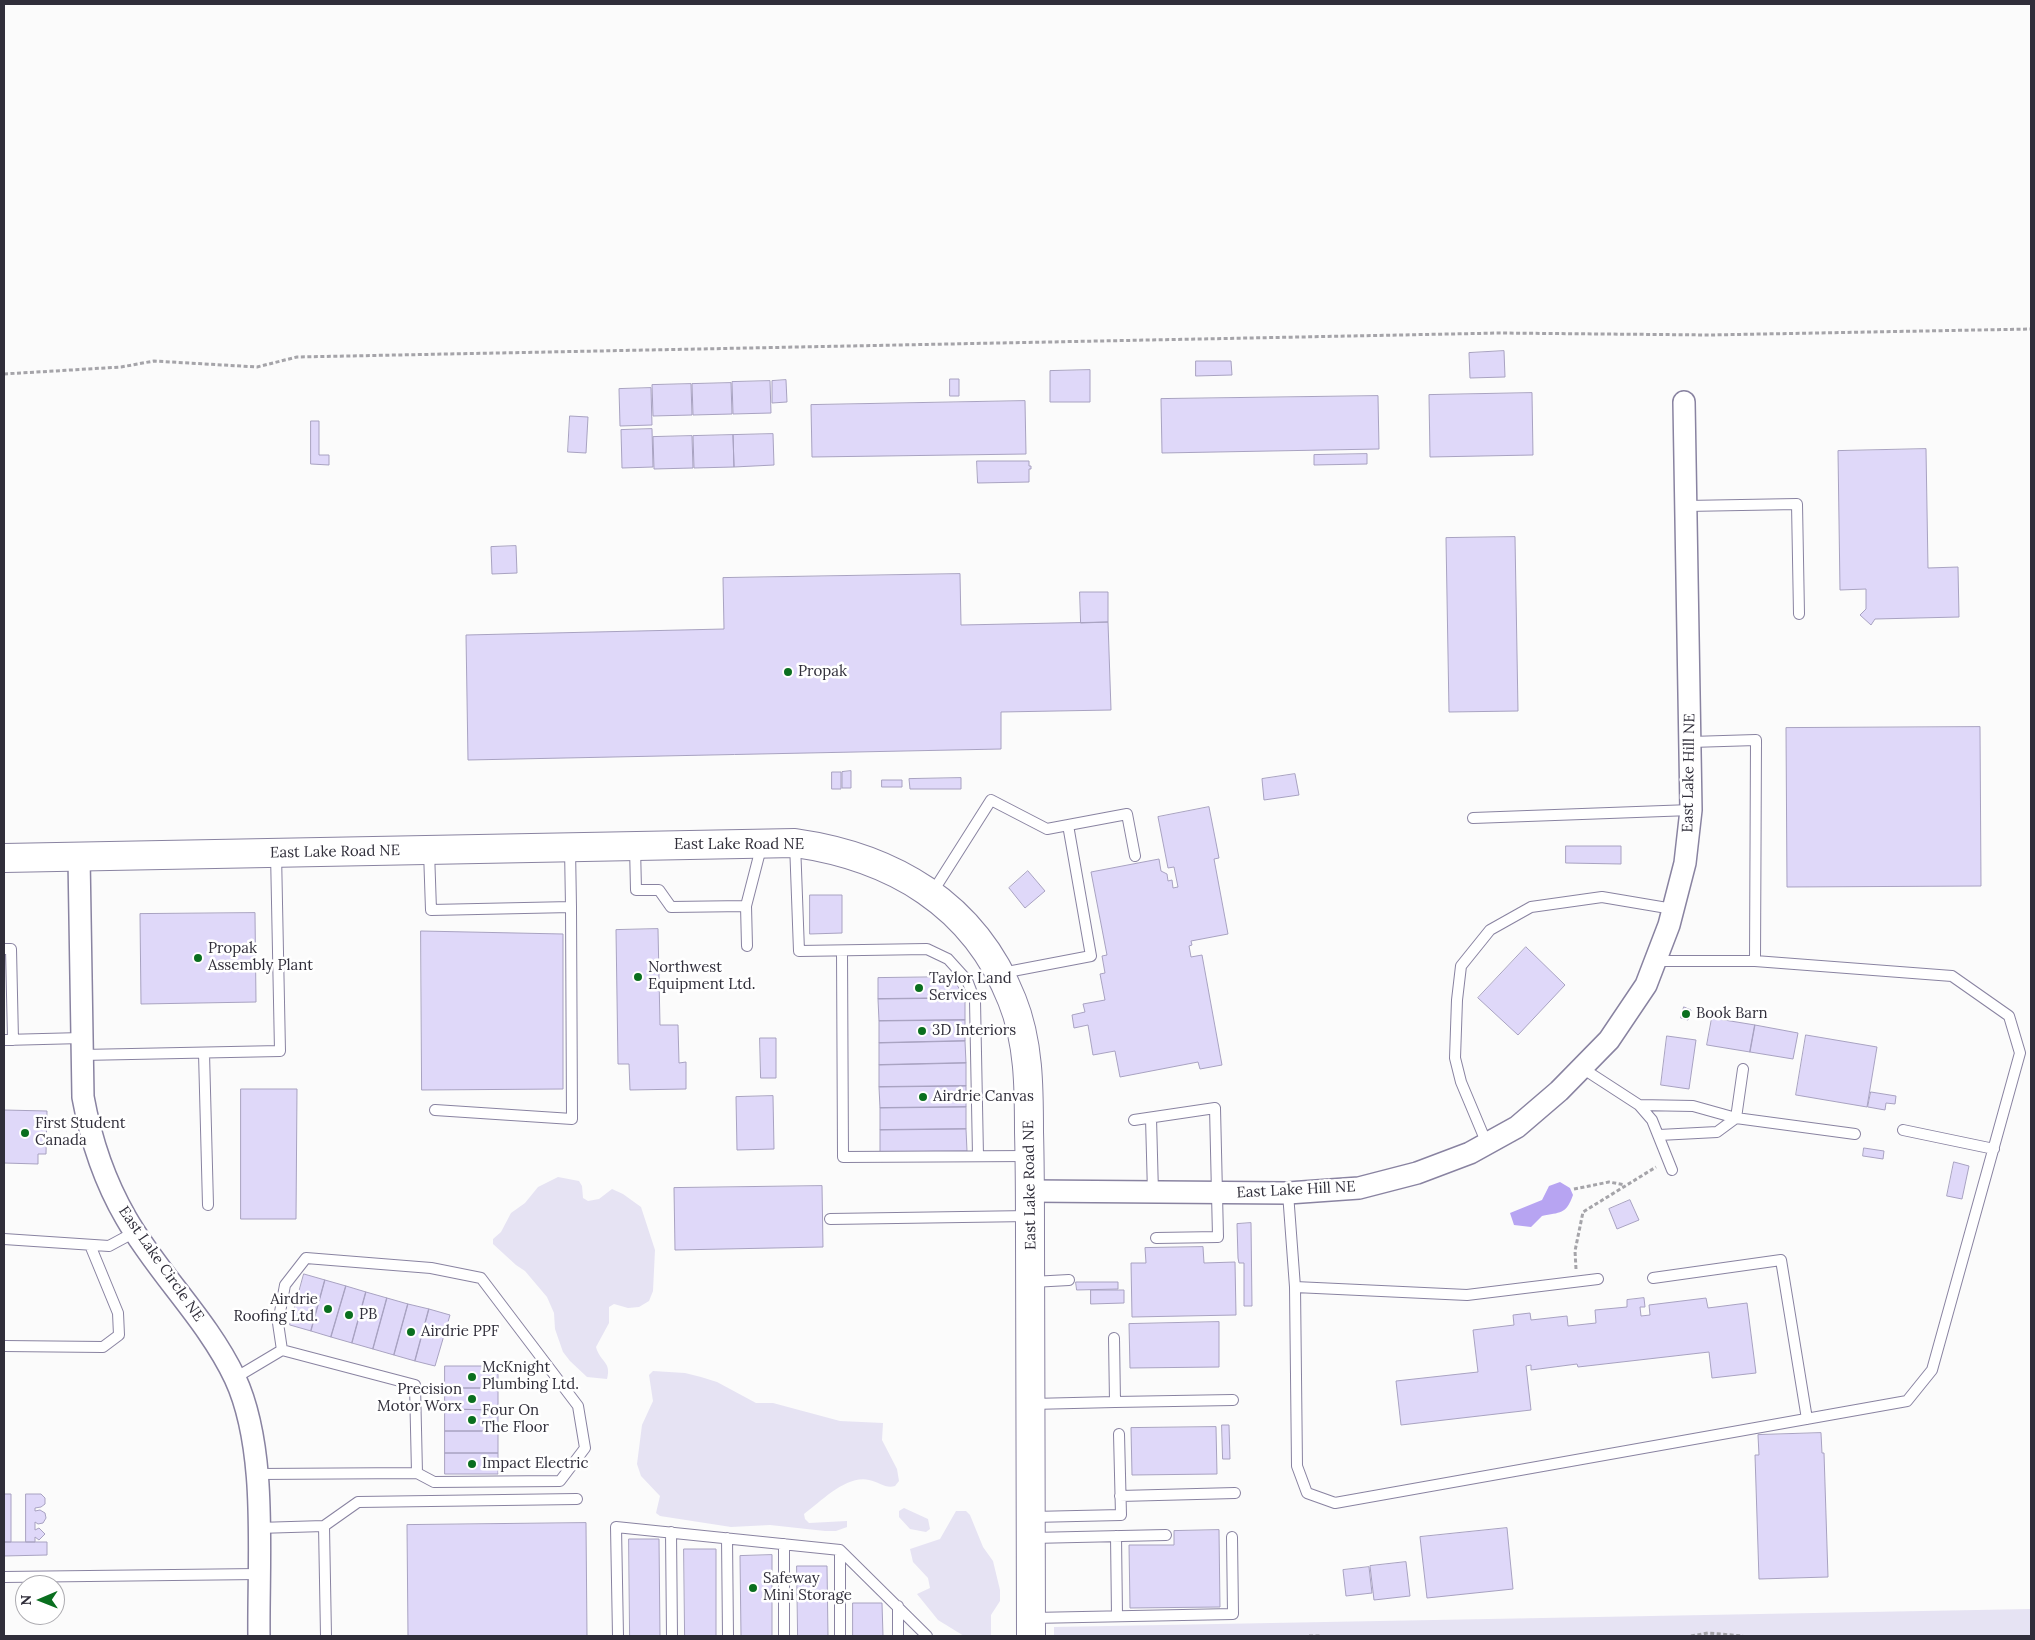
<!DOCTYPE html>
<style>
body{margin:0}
#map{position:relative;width:2035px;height:1640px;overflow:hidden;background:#fbfbfb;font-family:Lora,serif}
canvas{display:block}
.frame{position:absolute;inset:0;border:5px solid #302e3a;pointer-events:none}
.north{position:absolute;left:15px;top:1575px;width:50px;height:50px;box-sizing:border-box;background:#fff;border:1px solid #acabb0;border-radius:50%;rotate:269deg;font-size:14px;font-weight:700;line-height:20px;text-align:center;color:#302e3a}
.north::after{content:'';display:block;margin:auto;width:18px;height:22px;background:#0a6f1f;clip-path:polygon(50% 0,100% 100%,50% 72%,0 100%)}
</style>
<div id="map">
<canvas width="2035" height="1640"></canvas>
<div class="frame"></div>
<div class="north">N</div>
</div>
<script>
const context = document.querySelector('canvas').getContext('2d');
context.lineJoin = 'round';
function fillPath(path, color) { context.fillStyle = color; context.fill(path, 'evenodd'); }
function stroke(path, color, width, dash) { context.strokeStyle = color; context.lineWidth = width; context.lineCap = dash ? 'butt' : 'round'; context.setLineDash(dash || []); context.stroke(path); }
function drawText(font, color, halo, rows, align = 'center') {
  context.font = font + ' Lora,serif'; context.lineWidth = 5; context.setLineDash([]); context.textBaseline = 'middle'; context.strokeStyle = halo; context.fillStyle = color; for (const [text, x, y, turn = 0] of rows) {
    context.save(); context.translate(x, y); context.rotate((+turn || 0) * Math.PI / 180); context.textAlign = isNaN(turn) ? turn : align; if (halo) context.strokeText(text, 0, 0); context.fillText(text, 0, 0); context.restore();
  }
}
fillPath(new Path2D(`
 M558 1177 579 1181 582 1186 583 1198 588 1201 599 1199 612 1189 623 1194 641 1207 655 1250 653 1291 649 1301 639 1307 628 1308 614 1304 609 1307V1323L596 1347C600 1362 612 1362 607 1379L587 1377 570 1361 563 1352 555 1329 554 1313 547 1297 525 1271 516 1265 493 1244V1239L501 1232 511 1213 525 1203 538 1187Z
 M653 1371 685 1373 701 1377 717 1382 756 1403H773L840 1421 883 1423 882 1440 897 1469 899 1481 895 1486C886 1489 879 1482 869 1480 846 1475 822 1501 804 1514L805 1519 809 1523 847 1521V1527L836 1531H825L770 1525 731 1527 660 1516 656 1513 660 1496 641 1476 637 1464 642 1425 653 1401 649 1375Z
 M904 1508 928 1519 930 1529 926 1532 910 1529 899 1517V1511Z
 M956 1511H966L970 1515 983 1547 993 1561 1000 1590V1601L991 1615V1636H964L938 1620 917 1594 930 1588 928 1578 913 1562 910 1549 940 1539Z
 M2031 1609V1636H1054V1627Z`), '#e6e3f3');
fillPath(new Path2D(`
 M1560 1182 1570 1188 1573 1195C1566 1215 1560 1212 1542 1216L1531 1227 1514 1225 1510 1213 1542 1200 1549 1186Z`), '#b7a4f2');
const building = new Path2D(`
 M1504 351 1505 377 1470 378 1469 353Z
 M1196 361H1231L1232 375 1196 376Z
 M1090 370V402H1050V371Z
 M950 379H959V396H950Z
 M786 380 787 402 772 403V381Z
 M770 381 771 413 733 414 732 382Z
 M731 383 732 414 693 415 692 384Z
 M691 384 692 415 653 416 652 385Z
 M651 388 652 425 620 426 619 389Z
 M1532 393 1533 455 1430 457 1429 395Z
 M1378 396 1379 449 1162 453 1161 399Z
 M1025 401 1026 454 812 457 811 405Z
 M570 416 588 417 586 453 568 452Z
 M311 421H319V455H329V465L311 464Z
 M652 429 653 467 622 468 621 430Z
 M773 434 774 465 734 467 733 435Z
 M733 435 734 467 694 468 693 436Z
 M692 436 693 468 654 469 653 437Z
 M1926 449 1928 568 1958 567 1959 617 1875 619 1871 625 1860 615 1866 609V589L1840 590 1838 451Z
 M1367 454V464L1314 465V455Z
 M977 461H1029V466H1031V469H1029V482L978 483Z
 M1515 537 1518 711 1449 712 1446 538Z
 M516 546 517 573 492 574 491 547Z
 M960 574 961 625 1108 622 1111 710 1001 712V749L468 760 466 635 724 629 723 578Z
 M1080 592H1108V622L1081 623Z
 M1980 727 1981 886 1787 887 1786 728Z
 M851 771V788H842V772Z
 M832 772H841V789H832Z
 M1295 774 1299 795 1264 800 1262 779Z
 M961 778V789H910L909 779Z
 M882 780H902V787H882Z
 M1209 807 1219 858 1214 859 1228 934 1191 941 1192 945 1189 946 1191 957 1202 955 1222 1065 1200 1069 1198 1062 1120 1077 1115 1051 1093 1055 1088 1025 1074 1028 1072 1015 1085 1012 1083 1004 1105 1000 1100 974 1105 973 1102 956 1107 955 1091 872 1159 859 1161 871 1167 874 1168 881 1172 880 1173 888 1178 887 1174 867 1168 868 1158 817Z
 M1566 846H1621V864L1566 863Z
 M1028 871 1045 891 1025 908 1009 888Z
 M810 895H842V933L810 934Z
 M255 913 256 1002 141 1004 140 914Z
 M658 929 660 1025H678L679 1063 686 1062V1089L630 1090 629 1064H618L616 930Z
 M421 931 563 934V1089L422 1090Z
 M1526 947 1565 985 1518 1035 1478 998Z
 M952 977 965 998 878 999V978Z
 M965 998V1020L879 1021 878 999Z
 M1684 1007 1691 1010 1688 1020 1681 1018Z
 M1712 1018 1755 1025 1750 1052 1707 1045Z
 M965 1020V1041L879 1043V1021Z
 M1755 1025 1798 1033 1793 1059 1750 1052Z
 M1806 1035 1877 1047 1867 1107 1796 1095Z
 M1667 1036 1696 1040 1689 1089 1661 1085Z
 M760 1038H776V1078H761Z
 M965 1041 966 1063 879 1065V1043Z
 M966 1063V1086L879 1087V1065Z
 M966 1086V1107L880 1108 879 1087Z
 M241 1089H297L296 1219H241Z
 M1871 1092 1896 1096 1895 1104 1886 1103 1885 1110 1868 1107Z
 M773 1096 774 1149 737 1150 736 1097Z
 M966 1107V1129L880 1130V1108Z
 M4 1110 47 1111 46 1154H38V1164L4 1163Z
 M966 1129 967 1151 880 1152V1130Z
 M1864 1148 1884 1151 1883 1159 1863 1156Z
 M1954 1162 1969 1166 1962 1199 1947 1196Z
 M822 1186 823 1247 675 1250 674 1188Z
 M1630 1200 1639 1220 1617 1229 1609 1209Z
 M1251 1223 1252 1306H1244V1263H1239L1238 1258 1237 1224Z
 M1203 1247 1204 1263 1235 1262 1236 1315 1132 1317 1131 1263H1146L1145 1248Z
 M304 1274 325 1280 311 1331 290 1325Z
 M325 1280 346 1286 331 1337 311 1331Z
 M1076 1282H1118V1289L1077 1290Z
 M346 1286 366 1292 352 1343 331 1337Z
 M1091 1290H1124V1303L1091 1304Z
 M366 1292 387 1298 373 1349 352 1343Z
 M387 1298 408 1304 394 1355 373 1349Z
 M1644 1298 1645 1307H1640L1641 1316 1650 1315 1649 1305 1706 1298 1708 1308 1747 1303 1756 1373 1712 1378 1709 1352 1578 1367 1577 1364 1531 1370V1365L1526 1366 1531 1410 1401 1425 1396 1381 1478 1372 1473 1330 1514 1325 1513 1315 1530 1313 1531 1320 1567 1316 1568 1326 1596 1323 1595 1310 1627 1307V1300Z
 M408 1304 429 1309 415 1361 394 1355Z
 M429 1309 450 1315 435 1366 415 1361Z
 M1219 1322V1367L1130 1368 1129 1324Z
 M445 1366H498V1388H445Z
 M445 1388H498V1410L445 1409Z
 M445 1409 498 1410V1431H445Z
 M1222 1425H1229L1230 1459H1223Z
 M1216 1427 1217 1474 1132 1475 1131 1428Z
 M445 1431H498V1453H445Z
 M1821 1433 1822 1453H1824L1828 1577 1759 1579 1755 1455H1759L1758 1435Z
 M445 1453H498V1474H445Z
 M4 1494H11V1542H4Z
 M26 1494H41L45 1498V1504L41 1507 35 1508V1511L40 1510 45 1513 46 1518 43 1523 38 1524 35 1522V1530L39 1528 45 1534 39 1540 35 1537V1542H26Z
 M586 1523 587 1636H408L407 1525Z
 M1507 1528 1513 1589 1427 1598 1420 1537Z
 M1219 1530 1220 1607 1130 1608 1129 1545H1174V1531Z
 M629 1539H659L660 1636H630Z
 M4 1542H47V1555L4 1556Z
 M684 1549H716V1636H685Z
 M772 1555V1636H741L740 1556Z
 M1406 1562 1410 1596 1374 1600 1370 1566Z
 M797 1566H827L828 1636H798Z
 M1369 1567 1372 1593 1346 1596 1343 1570Z
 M853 1603H882L883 1636H853Z`);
fillPath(building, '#dfd8f9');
stroke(building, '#a8a2c1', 1);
const lane = new Path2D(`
 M1686 506 1797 504 1799 614
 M1473 818 1691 810
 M795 843 799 951 927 949 948 959 967 980 975 1001 978 1156
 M635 847 636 890H659L671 907 746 906
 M429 851 431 910 571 907 570 848
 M932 893 991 800 1047 829 1127 814 1135 856
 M747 946 746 906 762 844
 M4 949H11L13 1040
 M842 951 843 1157 1029 1156
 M1655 961H1755L1756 740 1691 742
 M1002 973 1091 956 1068 825
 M4 1040 82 1038
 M204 1053 208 1205
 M82 1055 280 1051 276 853
 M1582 1068 1639 1105 1652 1120 1672 1170
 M1639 1105 1693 1106 1736 1118 1855 1134
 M435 1110 572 1119 571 907
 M1151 1118 1153 1193
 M1134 1120 1215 1108 1218 1237 1156 1238
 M1903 1130 1994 1149
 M1659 1135 1717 1132 1736 1118 1743 1069
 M1487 1144 1461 1082 1455 1058 1457 1000 1461 966 1490 930 1531 907 1602 897 1673 909
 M1288 1193 1295 1287 1467 1295 1598 1279
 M830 1219 1029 1216
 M4 1239 109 1246 135 1232
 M1653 1278 1781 1260 1807 1419
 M1032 1282 1069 1280
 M1295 1287 1297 1466 1307 1493 1335 1503 1907 1401 1932 1370 2020 1053 2009 1016 1952 976 1755 961
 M4 1346 103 1347 119 1335 118 1313 90 1245
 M282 1350 278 1323 285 1285 306 1258 431 1268 481 1278 578 1406 585 1448 560 1481 434 1482 417 1473
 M235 1378 282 1350 415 1385 417 1473 258 1474
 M1115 1402 1233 1400
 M1032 1404 1115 1402 1114 1338
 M1120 1496 1235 1493
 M1032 1517 1121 1515 1119 1434
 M324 1526 358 1502 577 1499
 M258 1528 324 1526 326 1636
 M671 1532 672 1636
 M1116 1536 1117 1616
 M727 1538 728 1636
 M1032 1538 1166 1535
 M784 1544V1636
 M840 1550V1636
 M4 1577 258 1574
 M898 1606V1636
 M1032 1618 1233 1614 1232 1537
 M618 1636 616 1527 840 1550 927 1636`);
const street = new Path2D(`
 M79 857 83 1097C91 1141 104 1180 126 1218 158 1274 207 1319 235 1378 268 1449 258 1557 259 1636
 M1030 1191 1288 1193 1359 1188 1417 1173 1470 1153 1517 1127 1559 1091 1609 1040 1646 985 1669 925 1685 863 1691 810 1684 402`);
const secondary = new Path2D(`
 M4 858 795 843C893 857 974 904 1012 1000 1029 1042 1029 1088 1029 1132 1030 1168 1030 1203 1030 1238 1031 1371 1031 1504 1031 1636`);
stroke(lane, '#8983a1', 12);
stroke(street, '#8983a1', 24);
stroke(secondary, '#8983a1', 30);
stroke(new Path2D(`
 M4 374 121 367 154 361 257 367 297 357 1500 333 1709 335 2031 329
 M1574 1189 1609 1182 1625 1185
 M1576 1269 1575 1251 1583 1212 1656 1167
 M1309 1636H1322
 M1691 1636 1708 1633 1743 1636`), '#a5a4a9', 3, [4, 2.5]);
stroke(lane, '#fff', 10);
stroke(street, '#fff', 21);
stroke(secondary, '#fff', 28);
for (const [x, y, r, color] of [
 [788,672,5,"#0a6f1f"],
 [198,958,5,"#0a6f1f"],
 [638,977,5,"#0a6f1f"],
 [919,988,5,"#0a6f1f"],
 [1686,1014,5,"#0a6f1f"],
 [922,1031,5,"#0a6f1f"],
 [923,1097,5,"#0a6f1f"],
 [25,1133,5,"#0a6f1f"],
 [328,1309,5,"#0a6f1f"],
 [349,1315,5,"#0a6f1f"],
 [411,1332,5,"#0a6f1f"],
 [472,1377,5,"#0a6f1f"],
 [472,1399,5,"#0a6f1f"],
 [472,1420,5,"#0a6f1f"],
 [472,1464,5,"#0a6f1f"],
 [753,1588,5,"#0a6f1f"]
]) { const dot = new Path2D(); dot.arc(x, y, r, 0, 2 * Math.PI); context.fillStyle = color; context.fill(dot); stroke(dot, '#fff', 2); }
drawText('15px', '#302e3a', '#fff', [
 ["Propak",798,672],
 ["Propak",208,949],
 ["Assembly Plant",208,966],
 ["Northwest",648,968],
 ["Equipment Ltd.",648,985],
 ["Taylor Land",929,979],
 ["Services",929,996],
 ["Book Barn",1696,1014],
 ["3D Interiors",932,1031],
 ["Airdrie Canvas",933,1097],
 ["First Student",35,1124],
 ["Canada",35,1141],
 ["Airdrie",318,1300,"right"],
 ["Roofing Ltd.",318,1317,"right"],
 ["PB",359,1315],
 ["Airdrie PPF",421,1332],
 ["McKnight",482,1368],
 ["Plumbing Ltd.",482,1385],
 ["Precision",462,1390,"right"],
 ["Motor Worx",462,1407,"right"],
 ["Four On",482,1411],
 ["The Floor",482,1428],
 ["Impact Electric",482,1464],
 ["Safeway",763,1579],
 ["Mini Storage",763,1596]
], 'left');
drawText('15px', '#302e3a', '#fff', [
 ["East Lake Hill NE",1689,773,-89],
 ["East Lake Road NE",739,845],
 ["East Lake Road NE",335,852,-1],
 ["East Lake Road NE",1030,1185,-91],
 ["East Lake Hill NE",1296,1190,-3],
 ["East Lake Circle NE",161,1264,55]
]);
</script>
